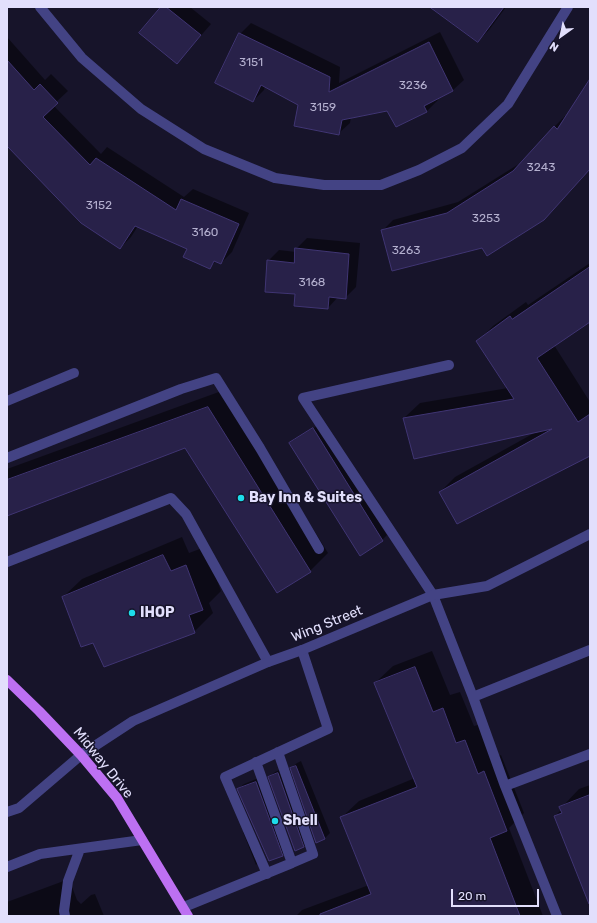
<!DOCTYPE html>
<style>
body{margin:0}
#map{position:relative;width:597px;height:923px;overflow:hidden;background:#17142a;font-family:Rubik,sans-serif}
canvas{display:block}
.frame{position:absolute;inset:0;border:8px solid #e2dffc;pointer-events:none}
.north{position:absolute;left:541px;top:16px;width:40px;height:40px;-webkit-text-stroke:3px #17142a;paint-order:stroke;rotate:213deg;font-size:11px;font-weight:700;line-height:16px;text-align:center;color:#e2dffc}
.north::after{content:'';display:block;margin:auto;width:14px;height:18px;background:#e2dffc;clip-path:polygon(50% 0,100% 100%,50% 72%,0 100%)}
.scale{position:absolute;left:451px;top:889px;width:88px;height:18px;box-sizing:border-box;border:2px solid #e2dffc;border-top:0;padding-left:5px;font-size:12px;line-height:14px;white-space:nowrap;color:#e2dffc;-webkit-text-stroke:3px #17142a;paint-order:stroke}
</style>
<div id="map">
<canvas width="597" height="923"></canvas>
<div class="frame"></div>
<div class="north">N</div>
<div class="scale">20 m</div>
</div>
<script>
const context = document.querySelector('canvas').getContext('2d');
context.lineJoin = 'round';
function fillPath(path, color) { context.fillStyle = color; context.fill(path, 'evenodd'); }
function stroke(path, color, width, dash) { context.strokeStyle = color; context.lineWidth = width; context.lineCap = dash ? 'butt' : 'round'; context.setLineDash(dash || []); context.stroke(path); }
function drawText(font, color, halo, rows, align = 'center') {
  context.font = font + ' Rubik,sans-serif'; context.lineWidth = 3; context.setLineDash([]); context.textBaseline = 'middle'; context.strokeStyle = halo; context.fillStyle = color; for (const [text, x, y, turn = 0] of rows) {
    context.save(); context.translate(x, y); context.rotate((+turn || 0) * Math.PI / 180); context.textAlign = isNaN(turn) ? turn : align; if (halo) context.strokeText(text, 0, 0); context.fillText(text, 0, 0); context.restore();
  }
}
fillPath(new Path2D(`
 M162 7H190L211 24 177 63Z
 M432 7H506L489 30 478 41Z
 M251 23 340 67 339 83 440 32 464 80 453 90 437 98 438 100 427 111 396 126 388 110 351 117 350 123 339 133 299 104 265 86 264 90 253 101 240 34Z
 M7 37 45 80 51 74 68 91 53 105 101 154 107 147 184 197 193 189 249 213 232 252 221 263 216 261 210 267 188 248 138 226 131 237 120 248 7 145Z
 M590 80V169L482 247 382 231 393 220 458 202 522 162 554 127 565 116 566 117Z
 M307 238 360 243 356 287 345 298 338 297 328 308 297 293 268 261 279 250 296 252V249Z
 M590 263V320L554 345 590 402V455L440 492 455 477 536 432 404 418 420 403 508 388 478 341 493 326 526 302 528 305Z
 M227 389 328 553 310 571 185 447 7 515V469Z
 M317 426 387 535 382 540 291 443 295 438V440Z
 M182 537 189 553 205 547 221 591 209 603 213 613 194 632 94 642 63 597 82 579Z
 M432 651 450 695 460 692 474 726 482 724 495 757 501 755 524 813 509 828 543 916H296L302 910 369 885 341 818 359 801 415 778 375 683 393 666Z
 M301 761 330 833 325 838 317 841 291 768 297 763Z
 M284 768 309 841 303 847 269 777 275 772Z
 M261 777 287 850 282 855 238 789 244 784Z
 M590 785V904L555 816 561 810V808L579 789Z
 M247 827 261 860 256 865 243 832Z
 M69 879 77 900 81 904 91 895 95 894 104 916H7V902Z`), '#0007');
const building = new Path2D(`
 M161 7H166L201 35 177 64 139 33Z
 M430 7H504L478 42Z
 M239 33 330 77 329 92 429 42 453 91 424 106 427 112 396 127 387 111 342 120 339 135 294 126 298 105 261 85 253 102 215 83Z
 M7 60 34 90 40 84 58 103 43 117 90 165 96 158 176 210 181 199 239 224 221 264 214 261 210 269 183 257 187 249 135 226 120 249 81 223 7 146Z
 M590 79V169L544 220 487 256 482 248 392 271 381 230 447 213 513 171 554 126 557 129Z
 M295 248 349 254 346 299 329 297 328 309 294 306 295 294 265 292 267 260 294 263Z
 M590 267V322L537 358 578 422 590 414V456L457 524 439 492 552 429 414 459 403 418 514 399 476 341 510 316 512 319Z
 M208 407 311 572 277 593 185 448 7 516V480Z
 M313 428 383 541 360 556 289 443Z
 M163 555 171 571 186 565 203 610 189 615 195 633 104 667 93 643 81 647 62 597Z
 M415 667 433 712 443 708 456 743 465 740 478 774 484 771 507 831 490 838 520 916H320V914L371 894 340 817 417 787 374 683Z
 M296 766 325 839 316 843 290 768Z
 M278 773 304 847 295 851 268 777Z
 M256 782 283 856 269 861 237 789Z
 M590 795V904H589L554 816 562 813 559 807Z`);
fillPath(building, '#282149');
stroke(building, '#403573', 1);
stroke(new Path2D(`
 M449 365 303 398 433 595 473 697 505 786 590 754
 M7 401 74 373
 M7 458 181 389 216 378 260 448 319 549
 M7 562 171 498 186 514 268 662
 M473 697 590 650
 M278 752 313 854 292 863
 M505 786 557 916
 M7 812 19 808 81 755
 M7 867 40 854 142 840
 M267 874 225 777 328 729 302 650
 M184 907 292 863 256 762
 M65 916 64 911 68 881 80 849`), '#434384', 10);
stroke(new Path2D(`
 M40 7 82 58 141 109 204 149 275 178 324 185H381L419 170 462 148 508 104 568 7`), '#434384', 10);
stroke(new Path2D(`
 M81 755 133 721 268 662 302 650 433 595 487 586 590 534`), '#434384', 10);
stroke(new Path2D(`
 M7 680 39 711 81 755 117 798 188 916`), '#bd70f2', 10);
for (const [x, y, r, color] of [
 [241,498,4,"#1dddeb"],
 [132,613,4,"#1dddeb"],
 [275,821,4,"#1dddeb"]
]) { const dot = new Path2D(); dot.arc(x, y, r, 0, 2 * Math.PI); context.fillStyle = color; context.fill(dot); stroke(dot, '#17142a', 1.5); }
drawText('12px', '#b4b0cf', null, [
 ["3151",251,63],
 ["3236",413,86],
 ["3159",323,108],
 ["3243",541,168],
 ["3152",99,206],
 ["3253",486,219],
 ["3160",205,233],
 ["3263",406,251],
 ["3168",312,283]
]);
drawText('bold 14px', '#e2dffc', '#17142a', [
 ["Bay Inn & Suites",249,498],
 ["IHOP",140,613],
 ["Shell",283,821]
], 'left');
drawText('14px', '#e2dffc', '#17142a', [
 ["Wing Street",327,624,-22],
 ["Midway Drive",103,763,51]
]);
</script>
